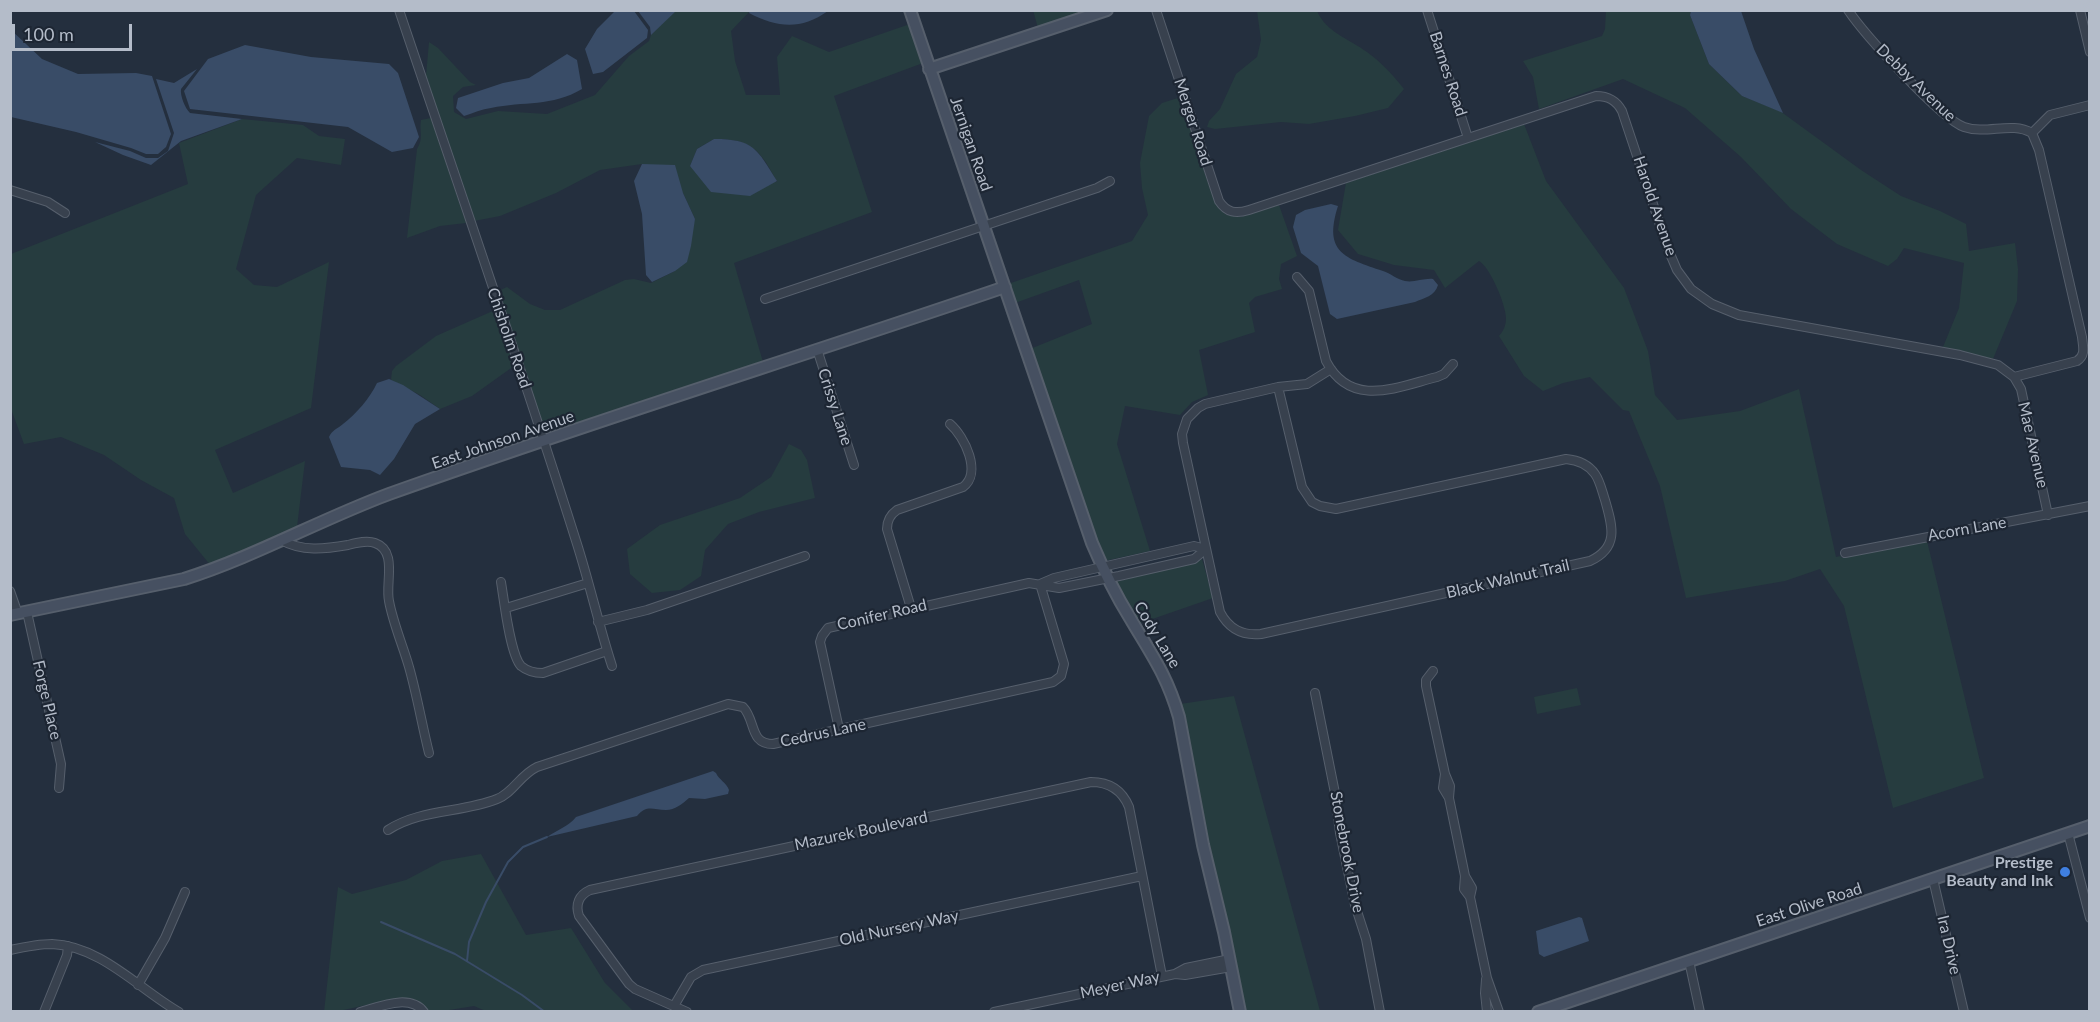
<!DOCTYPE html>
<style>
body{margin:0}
#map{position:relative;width:2100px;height:1022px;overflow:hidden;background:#242f3e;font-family:Lato,sans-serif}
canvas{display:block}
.frame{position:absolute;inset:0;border:12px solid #b4bcc9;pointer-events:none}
.scale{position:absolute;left:12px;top:24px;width:120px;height:27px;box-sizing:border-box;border:3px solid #b4bcc9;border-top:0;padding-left:8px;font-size:18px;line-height:21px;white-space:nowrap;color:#b4bcc9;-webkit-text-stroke:4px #1d2633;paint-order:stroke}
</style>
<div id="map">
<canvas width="2100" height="1022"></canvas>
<div class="frame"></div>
<div class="scale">100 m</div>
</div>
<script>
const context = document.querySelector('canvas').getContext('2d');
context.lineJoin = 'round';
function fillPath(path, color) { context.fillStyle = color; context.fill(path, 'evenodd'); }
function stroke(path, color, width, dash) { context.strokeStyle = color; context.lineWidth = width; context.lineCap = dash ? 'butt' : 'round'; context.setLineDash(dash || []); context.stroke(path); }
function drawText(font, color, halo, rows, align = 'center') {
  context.font = font + ' Lato,sans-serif'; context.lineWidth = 4.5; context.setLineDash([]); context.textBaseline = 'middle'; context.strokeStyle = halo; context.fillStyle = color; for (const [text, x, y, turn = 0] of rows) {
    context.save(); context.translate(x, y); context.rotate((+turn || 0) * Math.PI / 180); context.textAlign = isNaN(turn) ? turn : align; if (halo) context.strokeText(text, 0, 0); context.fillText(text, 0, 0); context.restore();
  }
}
fillPath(new Path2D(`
 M676 10 750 11 731 31 735 61 746 95H780L777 57 792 36 829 52 910 24 923 63 834 96 872 212 734 263 763 362 546 435 498 291 507 287 530 304 545 310H560L625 280 634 279 651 283 675 271 695 219 683 193 642 164 600 170 556 193 500 216 474 221 426 76 429 42 438 48 470 82 476 85 463 87 453 96 454 112 466 119 498 111 547 114 595 95 629 56 649 41 651 35ZM714 139C751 139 760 149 777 182L690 166 697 149Z
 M1033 10 1092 11 1038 28Z
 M1257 11H1317C1326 32 1349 39 1367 52 1381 62 1393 75 1404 89L1388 108 1355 116 1309 124 1281 122 1215 129 1207 127 1209 121 1220 109 1236 74 1257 57 1261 40Z
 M1606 11H1691L1690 15 1709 64 1742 96 1780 111 1861 170 1901 196 1940 211 1966 224 1969 251 2015 243 2018 269 2017 301 1993 359 1943 347 1959 308 1964 263 1904 248 1897 259 1888 266 1837 244 1791 209 1741 157 1685 108 1623 79 1539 109 1533 77 1523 61 1602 36 1605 29Z
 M1181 97 1206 177 1216 203 1221 210 1227 215 1241 217 1279 205 1297 256 1281 264 1279 279 1282 289 1255 297 1249 303 1255 332 1199 350 1208 395 1192 402 1180 415 1125 406 1117 444 1150 551 1104 561 1096 542 1030 349 1092 324 1079 280 1015 303 1008 284 1132 241 1148 215 1142 188 1140 163 1149 116 1162 103Z
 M431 118 466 223 440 226 407 238 417 149C424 138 419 131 421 120Z
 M242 119 303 125 319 136 345 139 341 165 297 158 256 195 236 269 254 285 277 287 329 262 311 408 215 450 233 493 305 461 297 527 211 566 185 534 174 498 141 480 104 455 61 437 24 444 11 409V254L188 184 179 143Z
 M1524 124 1546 181 1624 288 1648 351 1655 395 1677 420 1740 411 1799 389 1836 557 1841 556 1842 558 1927 541 1984 778 1893 808 1844 606 1820 569 1785 581 1686 598 1660 486 1629 411 1623 410 1590 377 1563 383 1543 391 1524 376 1499 336C1504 330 1506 325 1506 318 1506 305 1490 267 1479 261L1445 288 1434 270 1394 265 1358 254 1338 230 1346 183Z
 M495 310 514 366 472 396 440 409 420 395 391 380 392 371 396 366 436 336Z
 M789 444 801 450 807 460 815 498 759 512 728 524 705 550 701 576 680 590 652 593 630 574 627 549 660 525 740 498 771 477Z
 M1202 559 1213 598 1138 624 1114 582 1195 563Z
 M1577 688 1581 705 1537 714 1534 697Z
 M1234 696 1320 1011H1244L1180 704Z
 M481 854 526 935 571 928 605 983 633 1011 488 1012 474 1006 443 1011H428C421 999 412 998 398 998L339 1011 324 1012 338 887 352 894 406 880 442 861Z`), '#263c3f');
fillPath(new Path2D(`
 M615 11H634L648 30 647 38 603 72 593 74 585 49 597 29Z
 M638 11H676L651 35 650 27Z
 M750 11V10L828 11C801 30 778 28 749 13Z
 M1691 11H1741L1754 49 1783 113 1742 96 1709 64 1690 15Z
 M10 29 42 59 78 74 136 73 152 76 171 134 166 147 158 154H146L131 148 76 132 11 117Z
 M245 45 311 57 389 64 398 73 419 137 413 148 392 152 348 127 190 109 184 91 208 59Z
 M567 54 577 60 582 89C552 107 524 101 491 108 482 109 473 113 464 116L456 108 458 98 503 83 529 78Z
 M197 69 181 89C180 96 185 108 190 113L242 119 181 141 151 165 123 155 95 142 130 151 146 158H158L168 151 174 133 156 79 174 83Z
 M714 139C754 139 757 149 777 181L750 196 711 192 690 166 697 149Z
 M642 164 675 165 683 193 695 219 691 246 687 262 675 271 652 282 646 275 642 214 634 181Z
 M1331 204 1338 206C1323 253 1345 258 1383 271 1390 273 1398 280 1405 281 1413 283 1424 278 1433 279L1438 285C1435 296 1424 298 1415 302L1337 319 1330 314 1318 266 1301 253 1293 227 1296 215 1305 210Z
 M389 379 403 385 440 409 415 424 394 459 380 475 370 470 341 467 329 437C332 430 337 429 343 424 356 414 370 398 377 383Z
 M713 771 716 773C719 780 726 782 729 790L728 794 705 799 689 798C682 804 675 810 666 810 653 810 647 804 637 816L547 837C557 830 569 826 576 817Z
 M1579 917 1582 918 1589 941 1544 957 1539 954 1536 931Z`), '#394c67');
stroke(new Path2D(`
 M381 922 455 954 522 995 545 1012
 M467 961 469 942 486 902 508 862 523 847 547 837`), '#394c67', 2);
const street = new Path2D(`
 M399 10C459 188 521 366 577 544 590 585 599 626 612 666
 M1156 10 1219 201C1227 213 1236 214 1249 210L1596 96C1608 96 1616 100 1622 111L1668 249 1677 270 1691 289 1712 304 1739 315 1960 355 1998 365 2014 377 2077 361C2086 355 2083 347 2082 337L2039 150 2032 133C2011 121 1987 135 1964 127 1941 119 1864 34 1848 10
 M1427 10 1468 138
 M2080 10 2090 52
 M2032 133 2050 115 2090 105
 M10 190 48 202 65 213
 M1297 277 1309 291 1326 361C1351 409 1397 387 1437 377L1444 374 1453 364
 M765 299 1097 188 1110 181
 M817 349 854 465
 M2014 377 2021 389 2048 515
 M1278 387 1302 487 1312 502 1320 506 1336 509 1566 459C1577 460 1588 464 1595 474 1600 481 1602 491 1605 500 1612 525 1620 547 1590 561L1261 634C1242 636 1229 629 1220 612L1183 443 1182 434 1187 419 1198 408 1205 404 1278 387 1307 384 1331 369
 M281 540C302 552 325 549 348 545 356 543 367 540 375 543 398 551 385 583 389 601 393 623 403 646 409 667 417 695 422 725 429 753
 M1845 553 2090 506
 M501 582C504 600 510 654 521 666 527 671 536 673 543 673L607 651
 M1040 584 1054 578 1194 546 1206 549
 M10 591 18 614
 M506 608 588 583
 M911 608 887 529C887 520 890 515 897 510L963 487C982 473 965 437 950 424
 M27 612 61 764 59 788
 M598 622 647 610 805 556
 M1433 671 1426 680V686L1445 774 1450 786 1449 798
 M1315 693 1335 793 1340 833 1355 905 1366 939 1380 1012
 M839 729 820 642 822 636 828 628 1029 583 1059 588 1119 576 1194 559 1206 549
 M1445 774 1443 788 1449 798 1465 876 1464 889 1470 897 1487 978 1499 1012
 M388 830C420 809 462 813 497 799 513 793 520 775 537 767L728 704 743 707C756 720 749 744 773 744L1053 682 1061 676 1064 664 1040 584
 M2068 833 2090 918
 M1465 876 1472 888 1470 897
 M1933 879 1964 1012
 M10 950C24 947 38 944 52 944 101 946 139 989 179 1012
 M1689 961 1700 1012
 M1175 974 1185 975 1231 967
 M1486 979 1485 993 1487 1012
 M138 985 165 938 185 892
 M674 1006 691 977 703 970 1142 876
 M44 1012 67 955 68 946
 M360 1012C379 1007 410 993 424 1012
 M687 1012 635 989 629 984 579 916C575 904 579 895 590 890L1091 782C1109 782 1122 790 1129 807L1162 976
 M994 1012 1175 974 1186 968 1230 959`);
const secondary = new Path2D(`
 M910 10 1092 543C1103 569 1115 594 1130 618 1151 654 1167 675 1179 717L1203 845 1224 932 1240 1012
 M929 69 1107 10
 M10 615 184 579C254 557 319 520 389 494 593 421 800 357 1005 287
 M1538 1012 2090 826`);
stroke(street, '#565f6c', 10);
stroke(secondary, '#565f6c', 14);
stroke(street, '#38414e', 8);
stroke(secondary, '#465061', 10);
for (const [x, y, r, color] of [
 [2065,872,6,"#3f7fe0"]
]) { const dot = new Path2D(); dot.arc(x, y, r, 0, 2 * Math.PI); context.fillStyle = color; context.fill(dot); stroke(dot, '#1d2633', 2); }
drawText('16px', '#b4bcc9', '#1d2633', [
 ["Barnes Road",1448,74,72],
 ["Debby Avenue",1916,83,44],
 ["Merger Road",1193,122,72],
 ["Jernigan Road",971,144,71],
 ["Harold Avenue",1655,206,71],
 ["Chisholm Road",509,338,71],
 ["Crissy Lane",835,407,72],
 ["East Johnson Avenue",503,440,-19],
 ["Mae Avenue",2033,445,77],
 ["Acorn Lane",1967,529,-10],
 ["Black Walnut Trail",1508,579,-13],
 ["Conifer Road",882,615,-13],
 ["Cody Lane",1157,635,59],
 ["Forge Place",47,700,77],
 ["Cedrus Lane",823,733,-12],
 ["Mazurek Boulevard",861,831,-12],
 ["Stonebrook Drive",1347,852,79],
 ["East Olive Road",1809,905,-18],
 ["Old Nursery Way",899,928,-12],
 ["Ira Drive",1949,945,77],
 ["Meyer Way",1120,985,-12]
]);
drawText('bold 16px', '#b4bcc9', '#1d2633', [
 ["Prestige",2053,863],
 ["Beauty and Ink",2053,881]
], 'right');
</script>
